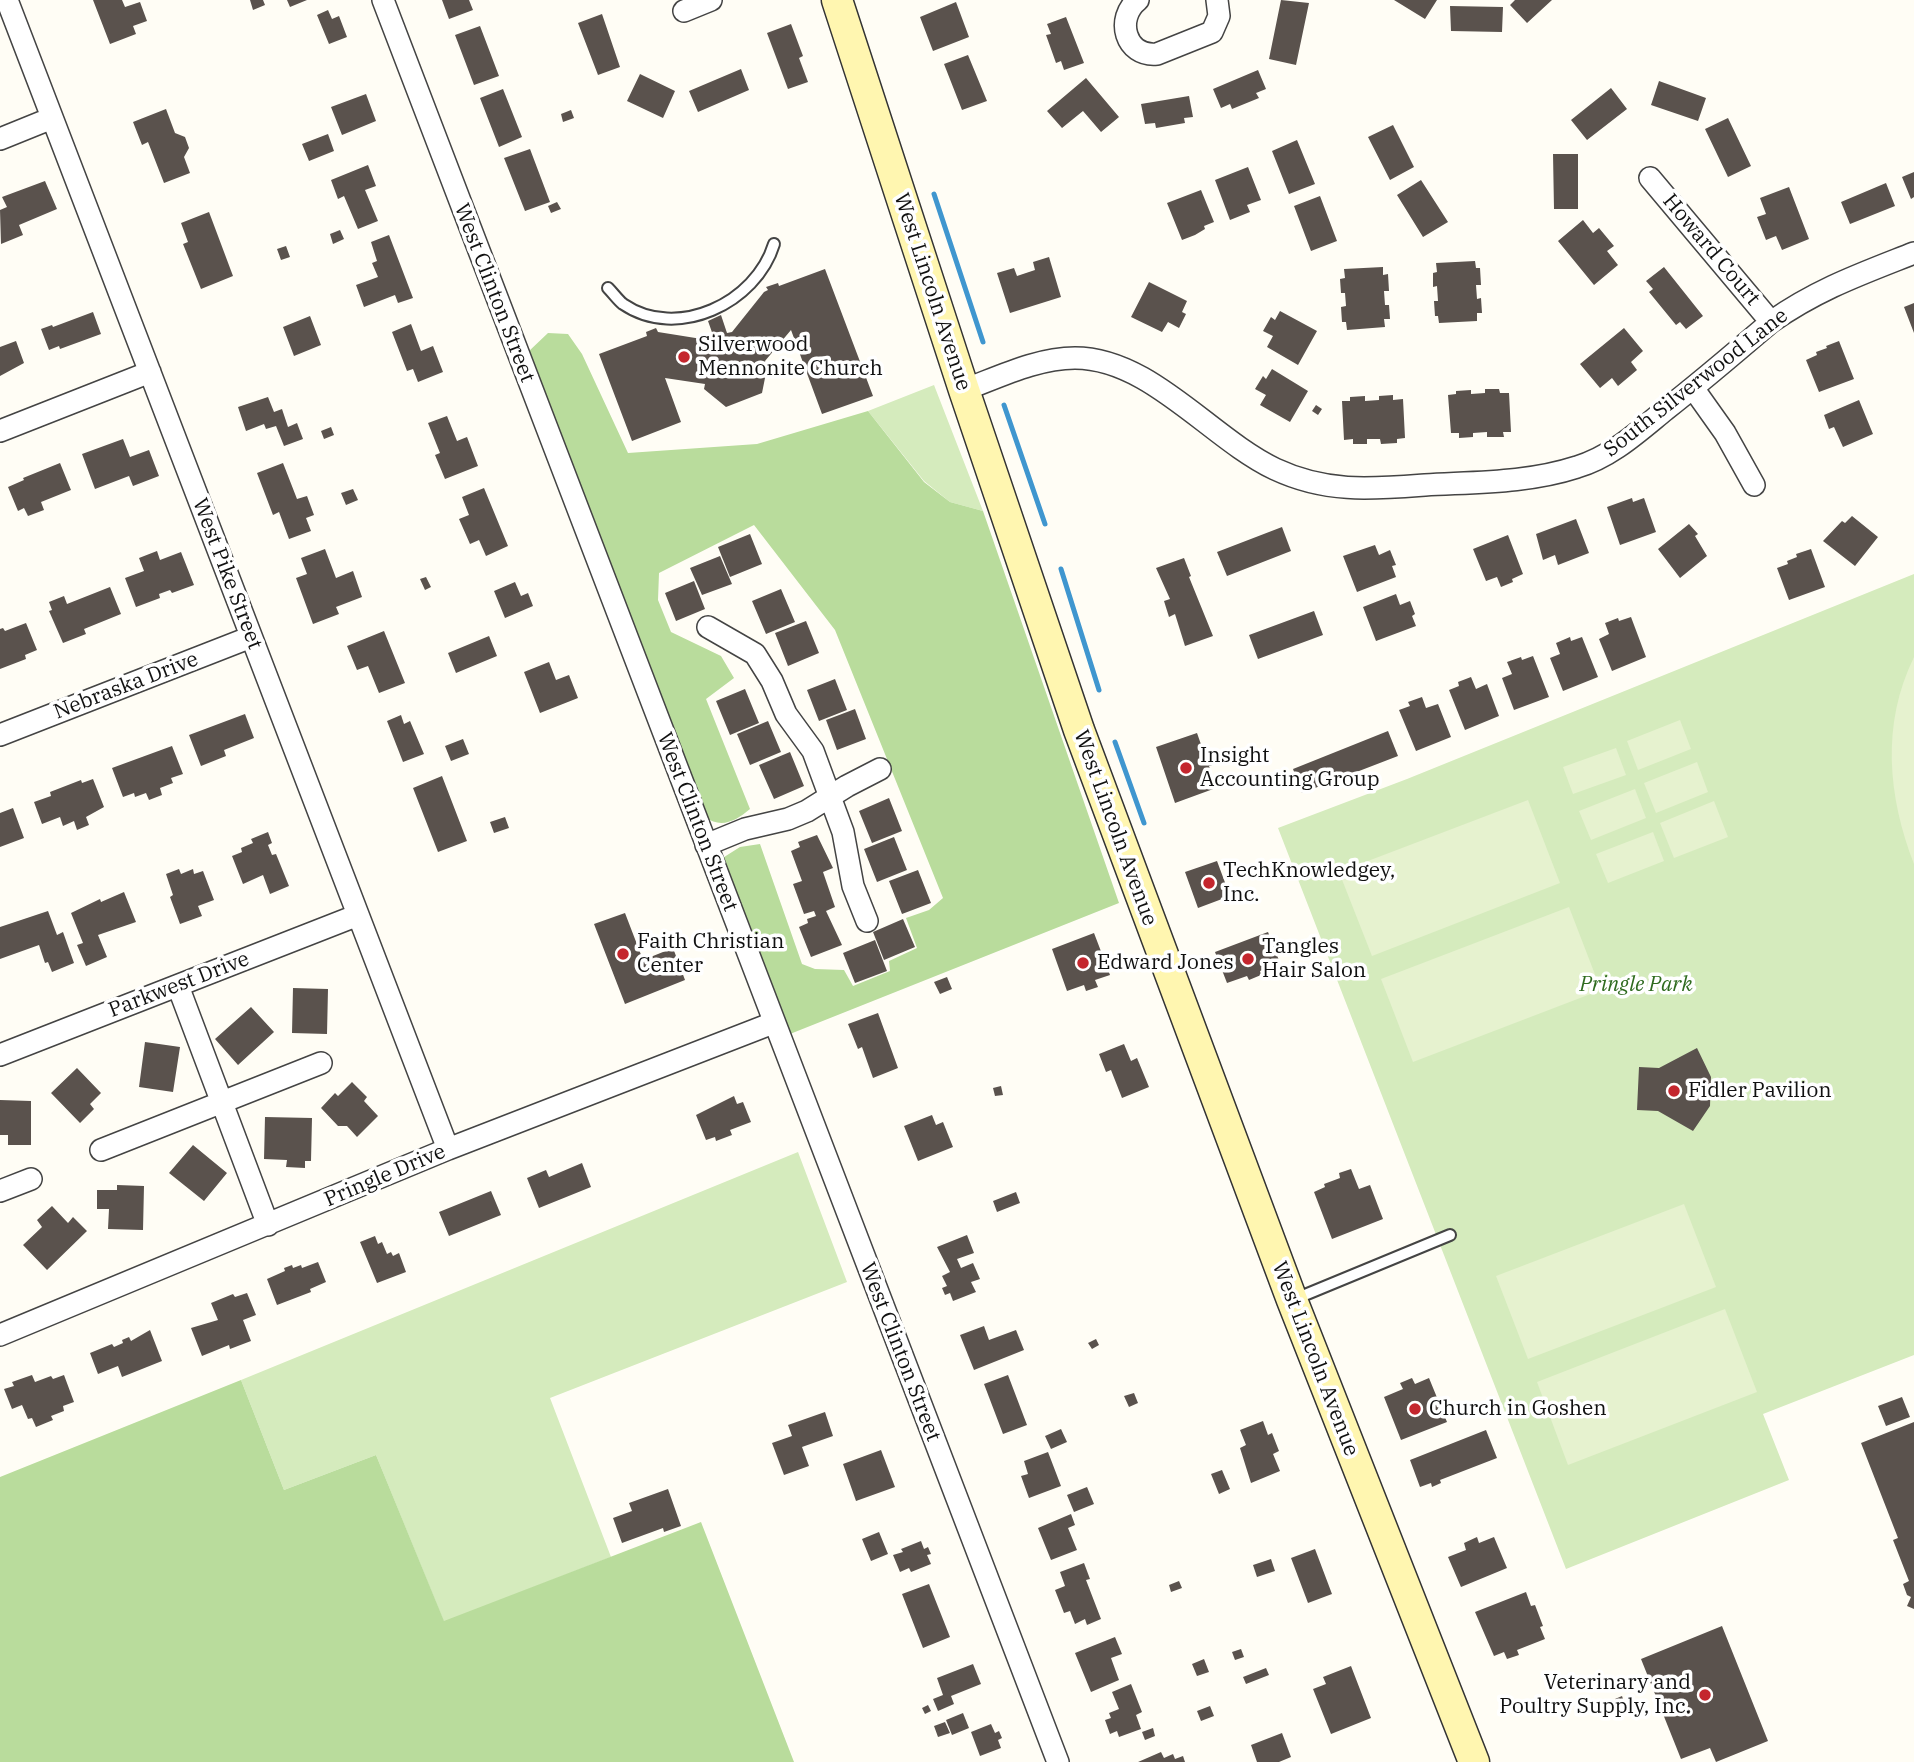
<!DOCTYPE html>
<style>
body{margin:0}
canvas{display:block;background:#fffdf5}
</style>
<canvas width="1914" height="1762"></canvas>
<script>
const context = document.querySelector('canvas').getContext('2d');
context.lineJoin = 'round';
function fillPath(path, color) { context.fillStyle = color; context.fill(path, 'evenodd'); }
function stroke(path, color, width, dash) { context.strokeStyle = color; context.lineWidth = width; context.lineCap = dash ? 'butt' : 'round'; context.setLineDash(dash || []); context.stroke(path); }
function drawText(font, color, halo, rows, align = 'center') {
  context.font = font + ' "IBM Plex Serif",serif'; context.lineWidth = 7; context.setLineDash([]); context.textBaseline = 'middle'; context.strokeStyle = halo; context.fillStyle = color; for (const [text, x, y, turn = 0] of rows) {
    context.save(); context.translate(x, y); context.rotate((+turn || 0) * Math.PI / 180); context.textAlign = isNaN(turn) ? turn : align; if (halo) context.strokeText(text, 0, 0); context.fillText(text, 0, 0); context.restore();
  }
}
fillPath(new Path2D(`
 M934 385 983 511 950 502 924 481 868 411Z
 M1914 574V1355L1763 1414 1789 1480 1566 1569 1278 828 1407 779Z
 M798 1152 847 1282 550 1398 611 1557 444 1622 376 1455 284 1490 241 1380Z`), '#d5ebbd');
fillPath(new Path2D(`
 M548 333 568 334 582 354 628 453 757 444 868 411 924 482 950 502 983 511 1119 903 790 1034 721 859 740 847 760 844 802 964 815 969 844 970 853 986 890 971 889 961 917 948 906 918 929 910 943 898 835 630 754 525 659 573 658 600 671 632 721 656 734 678 706 699 750 809C736 821 721 829 705 817L528 352Z
 M241 1380 284 1490 376 1455 444 1621 701 1522 794 1762H0V1477Z`), '#b9dc9c');
fillPath(new Path2D(`
 M1914 657V864C1888 797 1881 724 1914 657Z
 M1680 720 1691 749 1638 770 1627 741Z
 M1616 748 1626 775 1573 794 1563 767Z
 M1697 762 1708 792 1656 813 1644 783Z
 M1635 789 1646 818 1591 840 1579 811Z
 M1528 800 1560 883 1372 956 1339 872Z
 M1714 801 1728 837 1674 858 1660 823Z
 M1653 832 1664 861 1608 883 1596 854Z
 M1569 907 1601 990 1413 1062 1381 979Z
 M1684 1204 1716 1287 1528 1359 1496 1276Z
 M1725 1309 1757 1392 1568 1465 1537 1382Z`), '#e6f2cf');
stroke(new Path2D(`
 M934 194 983 342
 M1004 405 1045 524
 M1061 569 1099 690
 M1115 742 1144 823`), '#3f96cf', 5);
fillPath(new Path2D(`
 M93 0H122L125 7 140 2 147 21 133 26 136 34 110 44Z
 M250 0H263L265 5 253 10Z
 M287 0H307L290 7Z
 M442 0H469L473 10 449 19Z
 M1281 0 1309 3 1296 65 1269 59Z
 M1394 0H1437L1425 19Z
 M1515 0H1552L1527 23 1510 5Z
 M956 2 969 37 933 51 920 17Z
 M1450 6 1503 7 1502 32 1451 31Z
 M328 10 332 19 339 16 347 37 329 44 317 15Z
 M602 14 620 67 598 75 578 23Z
 M1066 17 1084 63 1064 70 1061 61 1056 63 1046 35 1051 34 1047 24Z
 M791 24 803 56 799 58 808 82 788 89 767 33Z
 M480 26 499 76 474 85 455 35Z
 M968 55 987 101 962 110 944 64Z
 M741 69 749 90 698 112 689 91Z
 M1258 70 1266 89 1256 93 1259 98 1232 109 1230 104 1221 108 1213 89Z
 M640 74 675 91 663 118 627 101Z
 M1086 78 1119 117 1101 132 1083 111 1062 128 1047 111Z
 M1659 81 1706 98 1698 121 1651 105Z
 M1611 88 1627 109 1587 140 1571 120Z
 M503 89 522 137 499 147 480 98Z
 M366 94 376 121 342 135 331 107Z
 M1189 96 1193 117 1184 118 1185 123 1156 128 1155 123 1145 124 1141 104Z
 M166 109 175 133 185 137 189 148 184 157 190 173 164 183 148 142 142 145 133 122Z
 M571 110 574 118 563 122 561 114Z
 M1728 118 1751 166 1728 177 1705 129Z
 M1393 125 1414 167 1390 180 1368 137Z
 M328 134 334 151 309 161 302 144Z
 M1297 140 1315 184 1289 194 1272 151Z
 M530 149 550 202 525 211 504 158Z
 M1553 154H1578V209H1554Z
 M368 165 376 186 365 190 378 221 358 229 344 196 338 199 331 180Z
 M1248 167 1261 200 1247 205 1250 212 1230 220 1215 180Z
 M1914 172V197L1911 199 1902 177Z
 M1421 180 1448 222 1423 237 1397 195Z
 M45 181 57 209 19 225 23 235 1 244 0 210 7 207 2 197Z
 M1886 183 1895 206 1850 224 1841 202Z
 M1789 187 1809 239 1782 250 1776 236 1766 240 1757 217 1766 214 1760 198Z
 M1201 190 1214 222 1204 226 1205 229 1195 235 1182 240 1167 203Z
 M1320 196 1337 241 1311 251 1294 206Z
 M557 202 561 209 551 213 548 206Z
 M209 212 233 276 201 289 183 244 188 242 181 223Z
 M1583 220 1593 233 1599 228 1614 246 1607 251 1618 265 1594 285 1558 241Z
 M340 230 344 239 333 244 330 234Z
 M389 235 413 298 398 303 395 295 364 307 356 285 378 277 372 263 377 261 371 242Z
 M286 246 290 257 281 260 277 249Z
 M1049 257 1061 297 1010 313 997 273 1014 268 1017 276 1035 270 1033 262Z
 M1475 261 1476 268H1480L1481 285H1476L1477 299 1481 298 1482 313H1477V321L1439 323 1438 316H1435L1434 301H1438L1437 286 1433 287V273L1437 272 1436 263Z
 M1383 267V275L1388 274 1389 291H1384L1385 305H1389L1390 319H1384L1385 327 1347 330 1346 322H1342L1341 307 1346 306 1345 293H1341L1340 279 1345 278 1344 269Z
 M1664 267 1703 316 1686 329 1680 322 1676 325 1649 292 1653 289 1646 281Z
 M825 269 873 396 822 414 791 330 765 361 767 368 762 393 726 407 704 389 705 384 665 378 681 422 632 441 599 354 647 336 646 332 656 328 658 332 708 340 714 338 708 321 721 315 727 333 732 332 764 292 768 290 766 287 778 283 779 286Z
 M1149 282 1187 301 1182 312 1186 314 1179 328 1168 322 1162 332 1131 317Z
 M1914 303V333L1904 307Z
 M1280 311 1317 331 1298 365 1267 347 1273 336 1263 331 1271 317 1275 320Z
 M93 312 101 334 60 349 59 346 49 350 41 329 52 325 53 327Z
 M310 316 321 345 294 356 283 327Z
 M411 324 421 351 433 346 443 372 418 382 413 369 407 371 392 332Z
 M1624 328 1643 351 1631 362 1637 370 1618 386 1612 378 1600 388 1580 364Z
 M16 341 24 363 0 376V347Z
 M1839 341 1854 379 1819 392 1806 360 1817 355 1816 352 1827 348 1826 346Z
 M1272 369 1308 391 1290 422 1260 405 1266 395 1255 389 1263 376 1266 379Z
 M1485 389H1499L1500 393H1509L1511 432H1503L1504 437H1487V432L1473 433V437L1459 438V433H1451L1448 395 1456 394V391L1471 390V394L1485 393Z
 M1393 395V400L1403 399 1405 438 1397 439V443L1381 444 1380 439H1367V444H1353V439L1344 440 1342 401H1350V397L1365 396V401L1379 400V396Z
 M268 397 274 412 282 409 288 427 297 423 303 439 284 446 276 426 266 429 264 424 246 431 238 407Z
 M1859 400 1873 434 1843 447 1834 427 1829 429 1824 415Z
 M1316 405 1322 409 1318 415 1312 411Z
 M447 416 457 441 467 437 478 466 445 479 435 455 440 453 428 423Z
 M331 427 334 435 324 439 321 431Z
 M123 439 130 457 149 450 159 476 133 486 129 476 95 489 82 454Z
 M60 463 71 490 41 502 44 510 28 516 24 508 18 511 8 487 24 480 23 478Z
 M283 463 297 499 307 496 314 515 306 518 311 531 289 539 279 512 273 515 257 473Z
 M484 488 508 546 486 556 479 540 470 544 459 519 469 515 462 497Z
 M353 489 358 500 346 505 341 493Z
 M1632 498 1633 502 1644 498 1656 532 1620 545 1607 507Z
 M1852 516 1878 537 1855 566 1823 541 1842 521 1845 523Z
 M1576 519 1589 553 1558 565 1555 555 1543 560 1536 534Z
 M1689 524 1698 534 1695 536 1707 556 1680 578 1658 549Z
 M1282 527 1291 551 1227 576 1217 552Z
 M750 534 762 564 730 577 718 547Z
 M1508 535 1523 574 1512 579 1513 582 1501 587 1497 577 1486 581 1473 549Z
 M1375 545 1379 555 1390 550 1396 565 1392 566 1396 577 1357 592 1343 556Z
 M325 549 336 578 353 571 362 597 336 607 339 614 313 624 296 578 307 574 301 558Z
 M1811 549 1825 587 1789 600 1777 568 1788 564 1787 561 1797 557 1796 554Z
 M157 551 160 560 181 552 194 585 172 593 170 590 159 594 160 598 136 607 125 578 144 571 139 558Z
 M720 556 732 584 702 595 690 568Z
 M1184 558 1191 576 1189 577 1213 636 1185 646 1175 614 1169 617 1164 601 1170 599 1156 568Z
 M426 577 431 587 425 590 420 579Z
 M694 581 705 609 676 621 665 593Z
 M515 582 521 596 528 593 533 606 505 618 494 591Z
 M110 587 121 614 84 629 86 634 63 643 49 611 52 610 49 602 64 596 67 604Z
 M781 589 795 622 766 634 752 601Z
 M1396 594 1400 605 1410 601 1415 614 1412 616 1416 626 1376 641 1363 607Z
 M1314 611 1323 635 1258 659 1249 635Z
 M1631 617 1646 657 1612 671 1599 639 1609 634 1605 623 1618 618 1619 621Z
 M806 621 819 653 788 666 775 633Z
 M26 623 37 650 25 655 26 659 0 669V629L3 628 5 631Z
 M384 631 405 683 379 693 368 666 357 670 347 646Z
 M489 636 497 656 456 673 448 653Z
 M1570 637 1571 641 1582 637 1598 677 1563 691 1550 658 1560 654 1556 643Z
 M1533 656 1549 697 1514 710 1502 678 1512 674 1507 662 1521 657 1522 660Z
 M549 662 556 680 569 675 578 698 540 713 524 672Z
 M1471 677 1476 689 1487 684 1499 716 1465 730 1449 690 1459 686 1458 682Z
 M835 679 847 710 819 721 807 690Z
 M745 689 759 723 730 735 716 701Z
 M1422 697 1426 708 1438 704 1451 737 1416 751 1399 710 1410 706 1408 702Z
 M855 709 866 739 837 750 826 720Z
 M245 714 254 738 224 750 226 756 201 766 189 735Z
 M401 715 404 724 410 721 424 754 403 762 387 721Z
 M768 721 781 752 750 765 737 734Z
 M1388 731 1398 756 1302 793 1293 769Z
 M1197 733 1204 753 1211 750 1216 764 1209 766 1216 788 1175 803 1156 747Z
 M463 739 469 754 451 761 445 746Z
 M172 746 183 774 171 778 173 783 160 788 162 795 149 800 146 793 135 797 134 793 123 797 112 768Z
 M790 752 804 786 774 799 759 765Z
 M442 776 467 841 438 852 413 788Z
 M93 779 104 807 86 817 89 825 77 830 74 821 63 826 60 817 42 824 34 802 51 796 50 792 81 780 82 783Z
 M889 798 902 831 872 843 859 811Z
 M13 808 24 838 0 847V813Z
 M505 817 509 828 494 833 490 822Z
 M268 832 272 843 268 845 272 855 276 854 289 886 270 894 263 875 243 884 232 856 242 852 241 848 253 843 251 839Z
 M817 835 833 868 823 872 835 907 826 911 842 945 811 957 799 927 808 923 807 919 816 916 814 911 804 914 793 884 802 881 791 851 800 847 798 842Z
 M894 837 907 870 877 882 864 849Z
 M1217 861 1230 896 1198 908 1185 872Z
 M179 869 181 874 193 869 194 874 203 871 214 900 198 906 202 916 180 924 170 897 173 895 166 874Z
 M918 870 931 903 902 914 889 881Z
 M124 892 136 922 98 935 107 957 86 966 77 945 83 943 71 913 100 899 101 902Z
 M48 911 57 935 63 932 74 963 52 972 48 962 45 963 39 945 0 959V927Z
 M625 913 643 960 673 948 685 980 625 1004 594 924Z
 M903 919 915 947 884 960 873 932Z
 M1268 932 1280 963 1260 971 1261 975 1249 980 1247 976 1227 983 1215 952Z
 M1094 933 1110 975 1095 980 1098 987 1086 991 1084 985 1067 991 1052 949Z
 M875 940 887 971 855 983 843 953Z
 M947 977 952 989 940 994 934 982Z
 M293 988 328 989 327 1034 292 1033Z
 M251 1007 274 1032 238 1065 215 1039Z
 M878 1013 898 1068 873 1078 862 1047 858 1049 848 1024Z
 M145 1042 180 1047 173 1092 139 1087Z
 M1124 1044 1131 1061 1137 1058 1149 1087 1122 1098 1111 1070 1106 1072 1099 1054Z
 M1697 1048 1711 1077 1710 1106 1693 1131 1658 1111 1637 1110 1639 1067 1659 1068Z
 M77 1068 101 1093 90 1104 94 1109 80 1123 51 1093Z
 M352 1082 367 1097 364 1101 378 1116 357 1137 347 1126H338L321 1108 335 1093 338 1096Z
 M1001 1086 1003 1095 995 1096 993 1088Z
 M734 1096 737 1104 743 1102 751 1122 730 1130 732 1135 716 1141 715 1137 706 1140 696 1115Z
 M0 1100 31 1101V1145H8V1135H0Z
 M932 1115 936 1125 943 1122 953 1147 918 1161 904 1126Z
 M265 1117 312 1118 311 1161H305V1168L286 1167 287 1160 264 1159Z
 M193 1145 227 1173 204 1201 169 1173Z
 M582 1163 591 1187 539 1208 527 1178 546 1170 549 1177Z
 M1351 1169 1359 1189 1370 1185 1383 1219 1332 1239 1314 1192 1325 1187 1324 1184 1340 1178 1339 1173Z
 M117 1185 144 1186 143 1230 108 1229 109 1209H97V1190H117Z
 M491 1191 501 1215 449 1236 439 1212Z
 M1016 1192 1020 1203 997 1212 993 1201Z
 M52 1206 68 1223 73 1217 87 1231 47 1270 23 1245 42 1227 37 1220Z
 M967 1235 974 1253 957 1259 961 1268 973 1263 980 1279 971 1282 976 1292 953 1301 950 1293 945 1295 942 1288 947 1286 942 1276 950 1272 937 1247Z
 M375 1236 378 1244 382 1242 387 1254 391 1252 393 1256 399 1253 406 1272 377 1283 360 1242Z
 M318 1262 326 1282 310 1289 311 1292 277 1305 267 1279 285 1271 284 1268 292 1265 293 1268 301 1265 302 1268Z
 M247 1293 256 1315 243 1320 251 1341 230 1349 229 1345 202 1356 191 1328 218 1320 211 1303 233 1294 235 1297Z
 M984 1326 989 1340 1016 1330 1024 1350 974 1370 960 1335Z
 M150 1330 162 1361 122 1377 118 1366 98 1374 90 1353 112 1344 114 1347 123 1343 122 1340 129 1337 131 1341Z
 M1096 1339 1099 1345 1092 1349 1088 1343Z
 M32 1375 35 1382 51 1376 53 1379 64 1375 74 1402 63 1406 64 1411 51 1416 53 1420 36 1427 32 1418 28 1419 22 1405 12 1409 4 1389 14 1386 12 1382Z
 M1008 1375 1027 1425 1003 1434 984 1384Z
 M1412 1378 1415 1384 1429 1378 1447 1422 1401 1440 1384 1397 1403 1389 1400 1383Z
 M1134 1393 1138 1403 1129 1407 1124 1396Z
 M1902 1397 1910 1417 1886 1426 1878 1406Z
 M825 1412 833 1436 802 1447 809 1466 784 1475 772 1443 792 1436 788 1425Z
 M1263 1421 1268 1435 1272 1433 1279 1451 1273 1454 1280 1471 1251 1483 1240 1448 1246 1445 1240 1430Z
 M1914 1422V1609L1907 1606 1911 1597 1907 1595 1903 1584 1909 1581 1893 1540 1898 1538 1861 1443Z
 M1061 1429 1067 1442 1051 1449 1045 1436Z
 M1486 1430 1497 1458 1440 1480 1441 1483 1432 1487 1431 1483 1420 1487 1410 1460Z
 M881 1450 895 1487 856 1501 843 1464Z
 M1048 1452 1061 1486 1029 1498 1021 1476 1028 1474 1024 1461Z
 M1222 1470 1230 1489 1219 1494 1211 1474Z
 M1087 1487 1094 1504 1074 1512 1067 1495Z
 M668 1489 681 1526 664 1532 663 1528 622 1543 613 1518 632 1511 629 1503Z
 M1071 1514 1075 1525 1068 1528 1077 1550 1051 1560 1038 1528Z
 M879 1532 888 1554 871 1561 862 1539Z
 M1477 1537 1479 1543 1494 1537 1507 1568 1461 1587 1448 1557 1466 1550 1464 1543Z
 M921 1541 924 1549 928 1547 931 1554 927 1555 931 1564 911 1572 909 1568 900 1572 893 1555 903 1552 901 1549Z
 M1315 1549 1332 1594 1308 1603 1291 1558Z
 M1271 1559 1275 1571 1257 1577 1253 1565Z
 M1084 1563 1090 1579 1086 1580 1101 1619 1087 1625 1085 1619 1075 1624 1070 1611 1064 1613 1055 1590 1065 1586 1060 1572Z
 M1179 1581 1182 1588 1171 1592 1169 1585Z
 M929 1584 950 1637 923 1648 902 1594Z
 M1526 1592 1531 1606 1535 1605 1543 1626 1540 1627 1545 1639 1517 1650 1519 1655 1507 1659 1504 1652 1494 1656 1475 1612Z
 M1722 1626 1768 1741 1716 1762 1710 1748 1681 1759 1641 1659Z
 M1115 1637 1122 1654 1111 1658 1119 1680 1091 1692 1075 1653Z
 M1241 1649 1244 1657 1235 1660 1232 1652Z
 M1204 1659 1209 1672 1197 1676 1192 1664Z
 M973 1664 981 1684 951 1696 954 1704 938 1711 933 1699 943 1695 937 1678Z
 M1351 1666 1371 1718 1331 1734 1313 1689 1326 1684 1323 1677Z
 M1266 1668 1269 1675 1246 1684 1243 1677Z
 M1131 1684 1142 1712 1136 1715 1141 1729 1119 1737 1117 1731 1110 1734 1105 1720 1111 1718 1109 1713 1119 1709 1112 1692Z
 M1622 1696 1625 1705 1619 1708 1615 1699Z
 M928 1705 931 1711 925 1714 922 1708Z
 M1210 1706 1214 1716 1201 1721 1197 1711Z
 M963 1713 969 1728 952 1735 946 1720Z
 M945 1722 950 1733 938 1737 934 1726Z
 M991 1724 995 1733 999 1731 1002 1738 998 1740 1001 1748 980 1756 971 1732Z
 M1153 1728 1155 1736 1145 1740 1142 1732Z
 M1282 1733 1291 1757 1279 1762H1257L1251 1745Z
 M1161 1752 1164 1758 1173 1754 1175 1759 1183 1756 1185 1762H1138Z`), '#5a524d');
const lane = new Path2D(`
 M608 288C613 293 618 300 623 304 677 341 756 303 774 244
 M1295 1299 1450 1235`);
const street = new Path2D(`
 M7 0 448 1149
 M383 0 1058 1762
 M1138 0C1115 18 1125 57 1157 54L1212 32 1219 16 1217 0
 M684 11 711 0
 M0 139 52 118
 M1650 178 1771 322
 M1693 388 1725 433 1754 485
 M964 390C999 377 1037 358 1075 358 1150 358 1210 438 1275 469 1326 493 1371 489 1425 485 1476 482 1528 483 1577 467 1611 457 1638 432 1665 410 1701 382 1736 352 1771 322 1818 289 1861 274 1914 253
 M0 431 150 372
 M708 627 755 654 772 681 786 714 813 751 843 832 853 886 867 921
 M0 735 251 637
 M706 845 745 829 788 819 807 811 847 786 880 769
 M178 986 268 1225
 M0 1055 358 915
 M101 1150 321 1063
 M0 1191 31 1179
 M0 1335 448 1149 773 1023`);
const secondary = new Path2D(`
 M837 0 964 390 1079 730 1292 1300 1474 1762`);
stroke(lane, '#444', 14);
stroke(street, '#444', 24);
stroke(secondary, '#333', 33);
stroke(lane, '#fff', 10);
stroke(street, '#fff', 21);
stroke(secondary, '#fff6b0', 30);
for (const [x, y, r, color] of [
 [684,357,7,"#c4262e"],
 [1186,768,7,"#c4262e"],
 [1209,883,7,"#c4262e"],
 [623,954,7,"#c4262e"],
 [1248,959,7,"#c4262e"],
 [1083,963,7,"#c4262e"],
 [1674,1091,7,"#c4262e"],
 [1415,1409,7,"#c4262e"],
 [1705,1695,7,"#c4262e"]
]) { const dot = new Path2D(); dot.arc(x, y, r, 0, 2 * Math.PI); context.fillStyle = color; context.fill(dot); stroke(dot, '#fff', 2.5); }
drawText('21px', '#111', '#fff', [
 ["Howard Court",1711,250,50],
 ["West Lincoln Avenue",932,292,72],
 ["West Clinton Street",494,293,69],
 ["South Silverwood Lane",1696,383,-38],
 ["West Pike Street",227,574,69],
 ["Nebraska Drive",126,686,-21],
 ["West Clinton Street",697,822,69],
 ["West Lincoln Avenue",1115,828,70],
 ["Parkwest Drive",179,985,-21],
 ["Pringle Drive",385,1176,-23],
 ["West Clinton Street",900,1352,69],
 ["West Lincoln Avenue",1315,1359,69]
]);
drawText('21px', '#111', '#fff', [
 ["Silverwood",698,345],
 ["Mennonite Church",698,369],
 ["Insight",1200,756],
 ["Accounting Group",1200,780],
 ["TechKnowledgey,",1223,871],
 ["Inc.",1223,895],
 ["Faith Christian",637,942],
 ["Center",637,966],
 ["Tangles",1262,947],
 ["Hair Salon",1262,971],
 ["Edward Jones",1097,963],
 ["Fidler Pavilion",1688,1091],
 ["Church in Goshen",1429,1409],
 ["Veterinary and",1691,1683,"right"],
 ["Poultry Supply, Inc.",1691,1707,"right"]
], 'left');
drawText('italic 21px', '#2f6b1f', '#fff', [
 ["Pringle Park",1636,985]
]);
</script>
